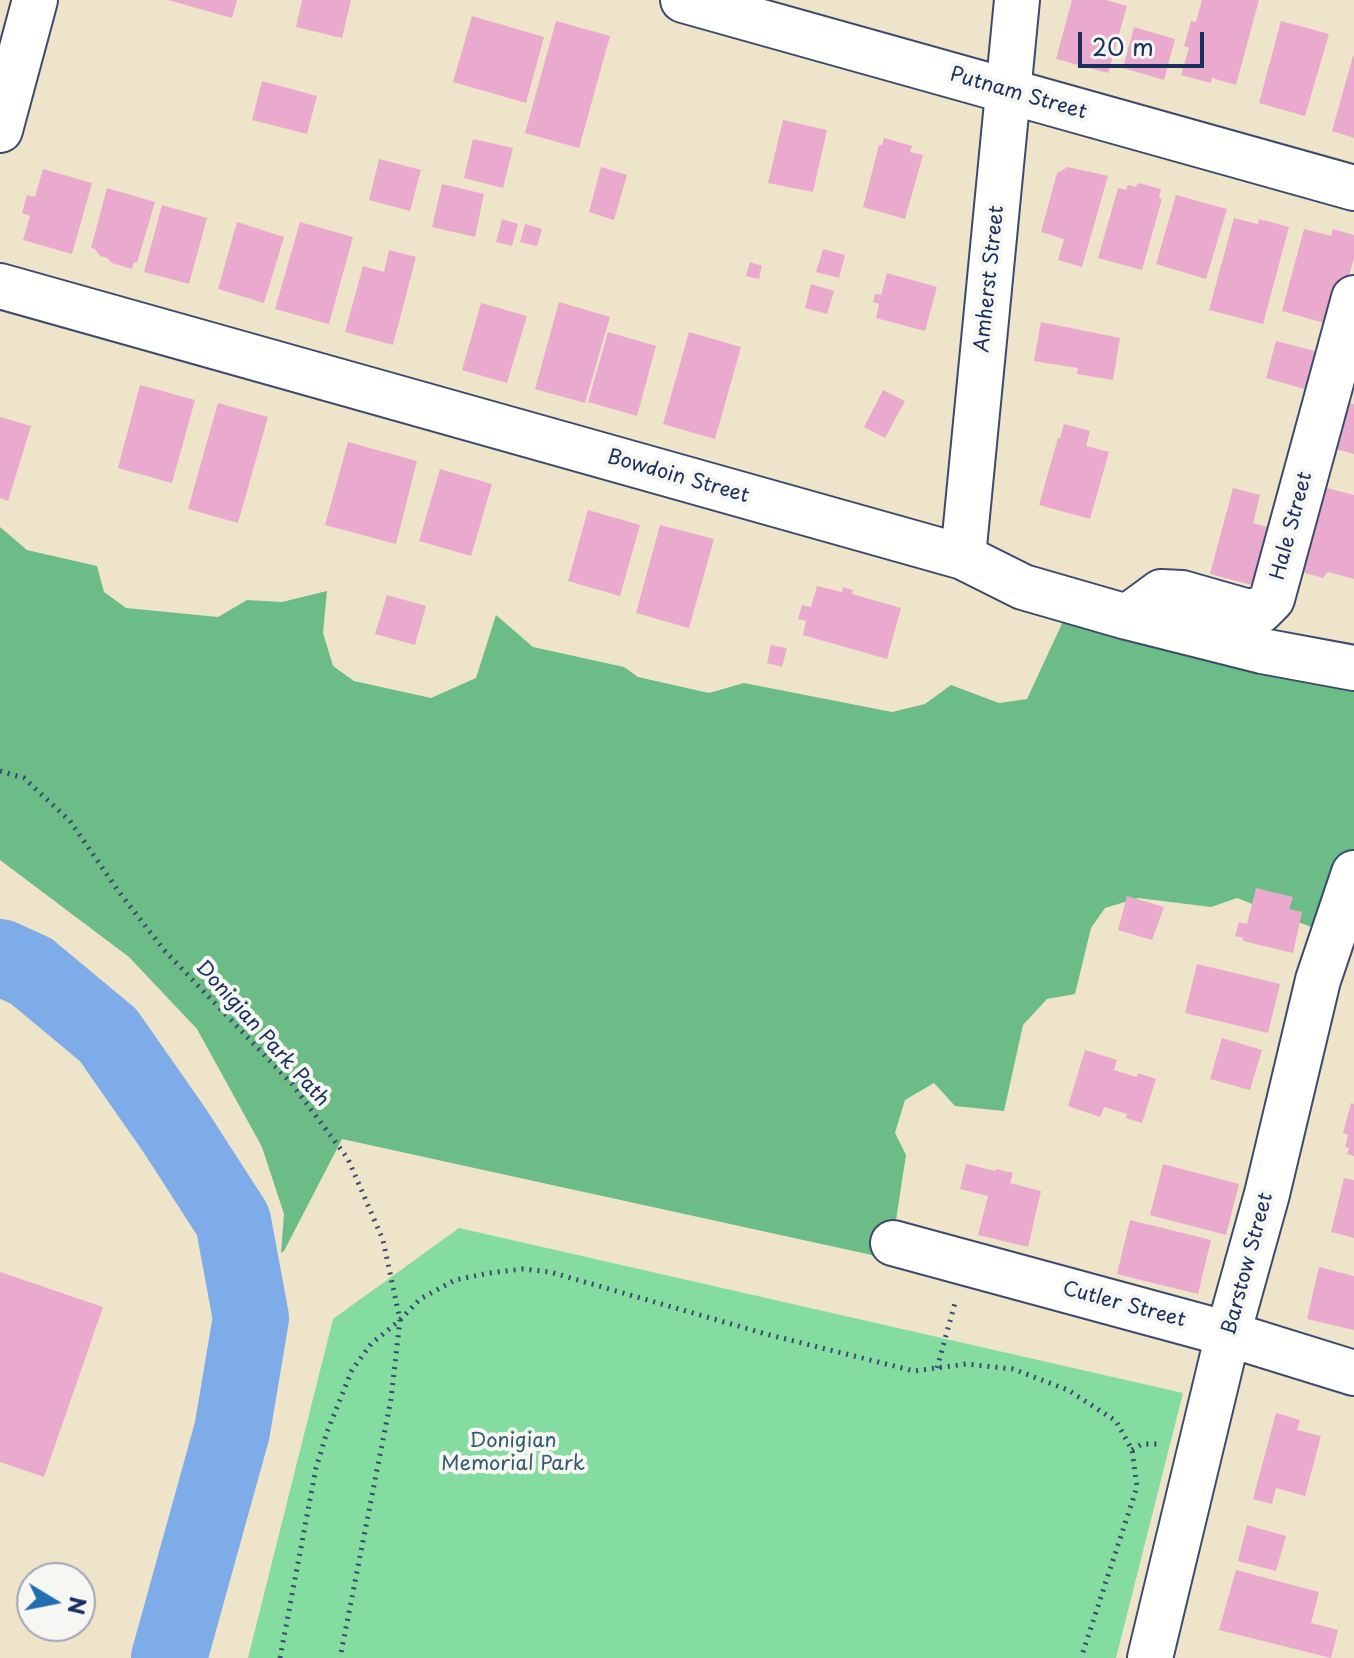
<!DOCTYPE html>
<style>
body{margin:0}
#map{position:relative;width:1354px;height:1658px;overflow:hidden;background:#eee4c9;font-family:"Playpen Sans",sans-serif}
canvas{display:block}
.north{position:absolute;left:16px;top:1562px;width:80px;height:80px;box-sizing:border-box;background:#f6f6f2;border:2px solid #9ea6b7;border-radius:50%;rotate:100deg;font-size:22px;font-weight:700;line-height:32px;text-align:center;color:#1b2f5e}
.north::after{content:'';display:block;margin:auto;width:28px;height:36px;background:#1f6fb2;clip-path:polygon(50% 0,100% 100%,50% 72%,0 100%)}
.scale{position:absolute;left:1078px;top:32px;width:126px;height:36px;box-sizing:border-box;border:4px solid #1b2f5e;border-top:0;padding-left:10px;font-size:24px;line-height:28px;white-space:nowrap;color:#1b2f5e;-webkit-text-stroke:6px #f6f6f2;paint-order:stroke}
</style>
<div id="map">
<canvas width="1354" height="1658"></canvas>
<div class="north">N</div>
<div class="scale">20 m</div>
</div>
<script>
const context = document.querySelector('canvas').getContext('2d');
context.lineJoin = 'round';
function fillPath(path, color) { context.fillStyle = color; context.fill(path, 'evenodd'); }
function stroke(path, color, width, dash) { context.strokeStyle = color; context.lineWidth = width; context.lineCap = dash ? 'butt' : 'round'; context.setLineDash(dash || []); context.stroke(path); }
function drawText(font, color, halo, rows, align = 'center') {
  context.font = font + ' "Playpen Sans",sans-serif'; context.lineWidth = 8; context.setLineDash([]); context.textBaseline = 'middle'; context.strokeStyle = halo; context.fillStyle = color; for (const [text, x, y, turn = 0] of rows) {
    context.save(); context.translate(x, y); context.rotate((+turn || 0) * Math.PI / 180); context.textAlign = isNaN(turn) ? turn : align; if (halo) context.strokeText(text, 0, 0); context.fillText(text, 0, 0); context.restore();
  }
}
fillPath(new Path2D(`
 M459 1228 1183 1393 1116 1658H248L333 1319Z`), '#84dca0');
fillPath(new Path2D(`
 M0 527 27 550 97 566 104 592 126 608 218 617 247 600 282 602 327 591 323 633 333 666 354 681 431 698 476 678 496 615 533 647 624 667 638 677 709 693 744 683 892 712 925 704 951 685 999 703 1027 699 1066 615 1354 672V870L1329 934 1237 898 1211 907 1138 898 1105 908 1091 928 1075 994 1047 999 1023 1025 1004 1111 955 1106 934 1083 905 1100 895 1133 906 1155 890 1259 342 1139 284 1251 281 1253 284 1214 262 1147 197 1029 129 957 0 860Z`), '#6bbc86');
stroke(new Path2D(`
 M0 957 31 971 108 1035 175 1131 233 1221 251 1318 232 1431 169 1658`), '#7eace8', 76);
fillPath(new Path2D(`
 M168 0H237L232 18Z
 M302 0H351L342 38 296 27Z
 M1072 0H1106L1127 6 1108 73 1056 59Z
 M1202 0H1259L1236 85 1212 78 1211 83 1181 75 1189 48 1184 46 1191 21 1196 22Z
 M472 16 544 37 526 103 453 82Z
 M556 21 610 36 579 148 525 133Z
 M1281 21 1329 34 1305 116 1259 103Z
 M1134 27 1175 39 1164 80 1123 68Z
 M1353 56H1354V138L1332 131Z
 M262 81 317 96 307 134 252 120Z
 M783 120 827 130 813 192 768 183Z
 M884 138 912 146 910 152 923 155 905 219 863 207 879 145H882Z
 M473 139 513 148 503 188 464 178Z
 M379 159 421 170 410 211 369 200Z
 M601 167 627 175 614 220 589 212Z
 M1068 167 1108 176 1082 267 1058 260 1064 239 1041 232 1057 173Z
 M43 169 92 183 72 254 23 240 30 216 22 213 27 195 35 197Z
 M1138 183 1161 189 1159 198 1162 199 1142 270 1098 258 1118 188 1126 190 1128 185 1136 187Z
 M442 184 484 194 475 237 432 227Z
 M107 188 155 202 137 263 134 262 132 269 112 263 107 258 100 256 95 249 91 248Z
 M1176 195 1227 209 1206 279 1156 264Z
 M162 205 207 218 189 284 144 272Z
 M1234 218 1258 224 1259 219 1289 227 1263 324 1209 310Z
 M502 219 518 224 512 246 496 242Z
 M237 222 284 237 264 303 218 289Z
 M300 222 353 237 329 324 275 309Z
 M525 224 542 229 537 246 520 242Z
 M1304 229 1331 236 1333 229 1354 235V258L1335 326 1282 311Z
 M823 249 845 255 839 278 816 272Z
 M389 250 416 257 393 345 345 332 363 266 384 272Z
 M750 262 762 266 759 279 746 276Z
 M887 273 937 287 925 331 876 318 879 304 873 302 875 294 881 295Z
 M811 284 834 291 827 314 805 308Z
 M559 302 610 317 585 403 535 389Z
 M481 303 527 316 507 383 462 370Z
 M1041 322 1120 338 1113 380 1077 374 1078 368 1034 361Z
 M608 332 656 346 637 416 588 402Z
 M689 332 741 347 715 439 663 424Z
 M1276 341 1322 353 1311 391 1266 378Z
 M140 385 195 400 172 483 118 468Z
 M883 390 905 401 885 438 864 427Z
 M1344 402 1354 404V454L1331 448Z
 M218 403 268 417 238 523 188 509Z
 M0 417 31 426 8 501 0 498Z
 M1064 424 1090 431 1086 446 1109 452 1090 519 1039 505 1058 438H1060Z
 M348 442 417 461 396 544 325 525Z
 M440 469 492 484 471 556 419 541Z
 M1323 487 1354 495V579L1328 572 1323 578 1305 573 1302 565Z
 M1233 488 1260 495 1253 523 1271 528 1256 586 1210 574Z
 M588 510 640 525 620 596 568 581Z
 M660 525 714 539 689 628 636 613Z
 M817 586 842 592 843 587 853 590 852 594 901 608 887 659 803 635 806 621 798 619 802 605 811 607Z
 M387 595 426 606 415 645 375 634Z
 M771 645 787 648 782 667 767 663Z
 M1256 888 1293 897 1289 909 1302 912 1293 953 1243 941V938L1235 936 1239 922 1247 924Z
 M1127 896 1164 907 1152 940 1118 930Z
 M1197 964 1280 984 1268 1033 1185 1013Z
 M1222 1038 1262 1050 1250 1090 1210 1079Z
 M1085 1050 1117 1060 1114 1070 1137 1077 1138 1073 1156 1079 1142 1123 1126 1118 1127 1114 1104 1107 1100 1117 1068 1106Z
 M1351 1103 1354 1104V1156L1347 1154 1349 1148 1345 1147 1348 1135 1343 1133Z
 M966 1164 995 1171 996 1169 1013 1173 1010 1183 1041 1191 1028 1247 978 1235 988 1196 960 1189Z
 M1163 1164 1239 1184 1226 1235 1150 1215Z
 M1344 1178 1354 1180V1238L1331 1232Z
 M1130 1220 1211 1240 1198 1294 1117 1274Z
 M1319 1267 1354 1276V1330L1307 1319Z
 M0 1272 103 1307 44 1477 0 1462Z
 M1276 1413 1300 1420 1297 1430 1321 1436 1305 1496 1276 1488 1272 1504 1253 1499Z
 M1247 1525 1286 1536 1276 1571 1238 1561Z
 M1236 1570 1319 1592 1311 1623 1338 1630 1331 1658 1219 1630Z`), '#eaaacd');
const minor = new Path2D(`
 M683 0 1354 188
 M0 130 35 0
 M0 286 963 557 1023 587 1127 617 1262 651 1354 668
 M963 557 1017 0
 M1127 617 1161 592 1182 593 1245 611H1260L1272 599 1354 298
 M893 1243 1228 1334 1354 1373
 M1150 1658 1228 1334 1267 1194 1318 980 1354 873`);
stroke(minor, '#3b4a6e', 48);
stroke(new Path2D(`
 M0 771 24 778 70 821 119 892 164 950 292 1084 348 1159 383 1240 400 1320 391 1399 340 1658
 M937 1368 955 1303
 M1132 1450 1142 1444H1157
 M280 1658 316 1468 327 1432 352 1370 371 1344 400 1320 420 1299 455 1280 489 1273 523 1269 550 1272 766 1334 914 1371 966 1364 1013 1369 1068 1390 1116 1421 1132 1450 1137 1487 1081 1658`), '#3b4a6e', 5, [2, 6]);
stroke(minor, '#fff', 44);
drawText('20px', '#1b2f5e', '#f6f6f2', [
 ["Putnam Street",1018,94,16],
 ["Amherst Street",990,279,-84],
 ["Bowdoin Street",678,477,16],
 ["Hale Street",1292,526,-75],
 ["Donigian Park Path",262,1034,48],
 ["Barstow Street",1248,1264,-75],
 ["Cutler Street",1124,1305,15]
]);
drawText('20px', '#355a6e', '#f6f6f2', [
 ["Donigian",513,1441],
 ["Memorial Park",513,1464]
]);
</script>
